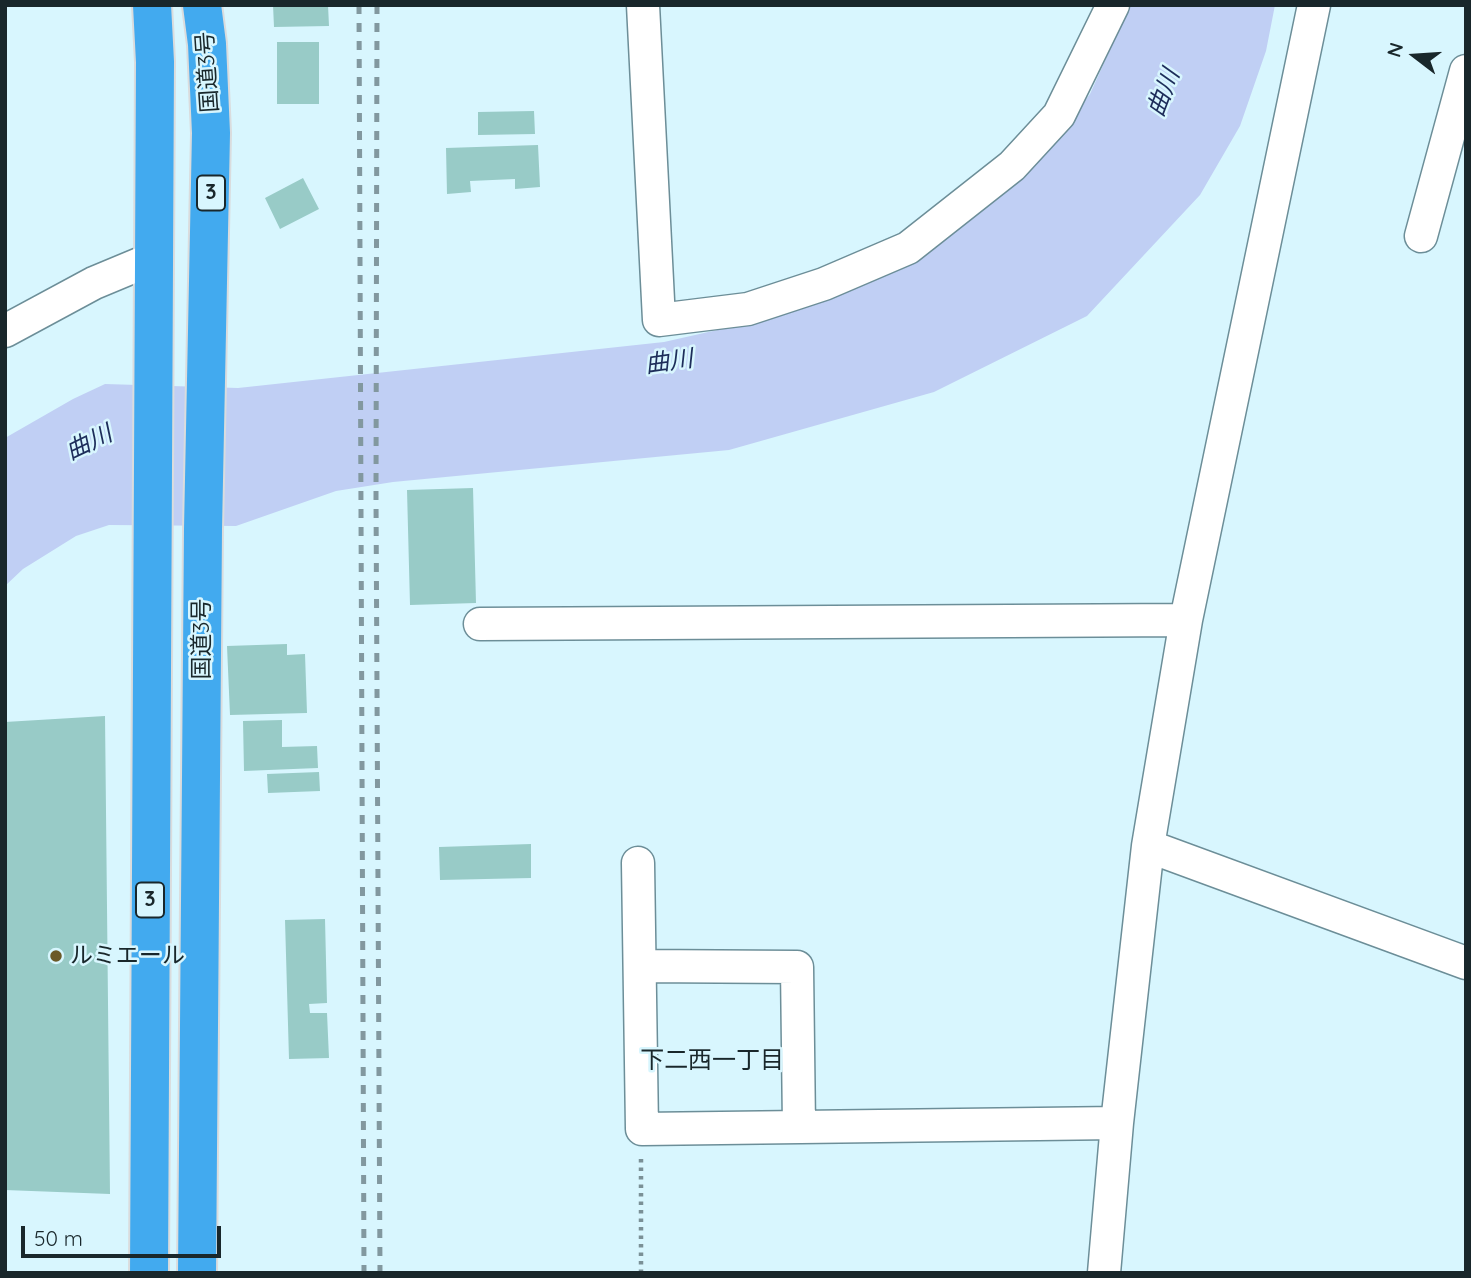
<!DOCTYPE html>
<meta charset="utf-8">
<style>
body{margin:0}
#map{position:relative;width:1471px;height:1278px;overflow:hidden;background:#d8f6fe;font-family:Quicksand,sans-serif}
canvas{display:block}
.frame{position:absolute;inset:0;border:7px solid #19272b;pointer-events:none}
.north{position:absolute;left:1380px;top:21px;width:70px;height:70px;-webkit-text-stroke:5px #d8f6fe;paint-order:stroke;rotate:287deg;font-size:19px;font-weight:700;line-height:28px;text-align:center;color:#19272b}
.north::after{content:'';display:block;margin:auto;width:24px;height:32px;background:#19272b;clip-path:polygon(50% 0,100% 100%,50% 72%,0 100%)}
.scale{position:absolute;left:21px;top:1226px;width:200px;height:32px;box-sizing:border-box;border:4px solid #19272b;border-top:0;padding-left:9px;font-size:21px;line-height:24px;white-space:nowrap;color:#19272b;-webkit-text-stroke:5px #d8f6fe;paint-order:stroke}
</style>
<div id="map">
<canvas width="1471" height="1278"></canvas>
<div class="frame"></div>
<div class="north">N</div>
<div class="scale">50 m</div>
</div>
<script>
const context = document.querySelector('canvas').getContext('2d');
context.lineJoin = 'round';
function fillPath(path, color) { context.fillStyle = color; context.fill(path, 'evenodd'); }
function stroke(path, color, width, dash) { context.strokeStyle = color; context.lineWidth = width; context.lineCap = dash ? 'butt' : 'round'; context.setLineDash(dash || []); context.stroke(path); }
function drawText(font, color, halo, rows, align = 'center') {
  context.font = font + ' Quicksand,"Noto Sans JP",sans-serif'; context.lineWidth = 5; context.setLineDash([]); context.textBaseline = 'middle'; context.strokeStyle = halo; context.fillStyle = color; for (const [text, x, y, turn = 0] of rows) {
    context.save(); context.translate(x, y); context.rotate((+turn || 0) * Math.PI / 180); context.textAlign = isNaN(turn) ? turn : align; if (halo) context.strokeText(text, 0, 0); context.fillText(text, 0, 0); context.restore();
  }
}
fillPath(new Path2D(`
 M1130 5H1275L1266 51 1240 126 1200 195 1087 316 934 392 729 450 393 482 336 491 236 526 109 525 76 536 23 569 5 586V438L73 399 105 384 238 388 664 342 775 317 898 267 1042 155 1090 94Z`), '#c0cff4');
fillPath(new Path2D(`
 M273 5H328L329 26 274 27Z
 M277 42H319V104H277Z
 M534 111 535 134 478 135V112Z
 M538 145 540 187 515 189V179L470 181 471 192 447 194 446 148Z
 M303 178 319 209 280 229 265 198Z
 M473 488 476 603 410 605 407 490Z
 M287 644V655L305 654 307 713 230 715 227 646Z
 M105 716 110 1194 5 1190V722Z
 M282 720V747L317 746 318 768 244 771 243 721Z
 M319 772 320 791 268 793 267 774Z
 M531 844V878L440 880 439 847Z
 M325 919 327 1003 309 1004 310 1013H327L329 1058 289 1059 285 920Z`), '#98cbc7');
const minor = new Path2D(`
 M643 5 659 320 748 309 824 284 908 248 1012 166 1059 115 1113 5
 M1421 236 1466 71
 M5 331 94 283 154 258
 M480 624 1186 620
 M1148 846 1466 963
 M638 863 642 1129 1117 1123
 M640 966 797 967 799 1127
 M1104 1273 1117 1123 1148 846 1186 620 1314 5`);
const highway = new Path2D(`
 M149 1273 155 62 152 5
 M197 1273 203 529 211 133 207 44 202 5`);
stroke(minor, '#6c8e98', 35);
stroke(highway, '#dadcdd', 42);
stroke(new Path2D(`
 M641 1273V1155`), '#7a9096', 4.5, [3.5, 5]);
stroke(minor, '#fff', 32);
stroke(highway, '#42aaef', 38);
stroke(new Path2D(`
 M359 5 364 1273
 M377 5 376 497 380 1273`), '#82989f', 5, [9, 9]);
for (const [x, y, r, color] of [
 [56,956,7,"#6b5927"]
]) { const dot = new Path2D(); dot.arc(x, y, r, 0, 2 * Math.PI); context.fillStyle = color; context.fill(dot); stroke(dot, '#d8f6fe', 2.5); }
for (const [x, y, w] of [
 [211,193,28],
 [150,900,28]
]) { const box = new Path2D(); box.roundRect(x - w / 2, y - 17.5, w, 35, 5); context.fillStyle = '#d8f6fe'; context.fill(box); stroke(box, '#19272b', 2); }
drawText('bold 21px', '#19272b', null, [
 ["3",211,193],
 ["3",150,900]
]);
drawText('23px', '#19272b', '#d8f6fe', [
 ["国道3号",208,72,-94],
 ["国道3号",202,639,-90]
]);
drawText('23px', '#19272b', '#d8f6fe', [
 ["ルミエール",70,956]
], 'left');
drawText('italic 24px', '#1d2d5a', '#d8f6fe', [
 ["曲川",1164,93,-69],
 ["曲川",669,362,-8],
 ["曲川",89,443,-26]
]);
drawText('24px', '#19272b', '#d8f6fe', [
 ["下二西一丁目",712,1061]
]);
</script>
